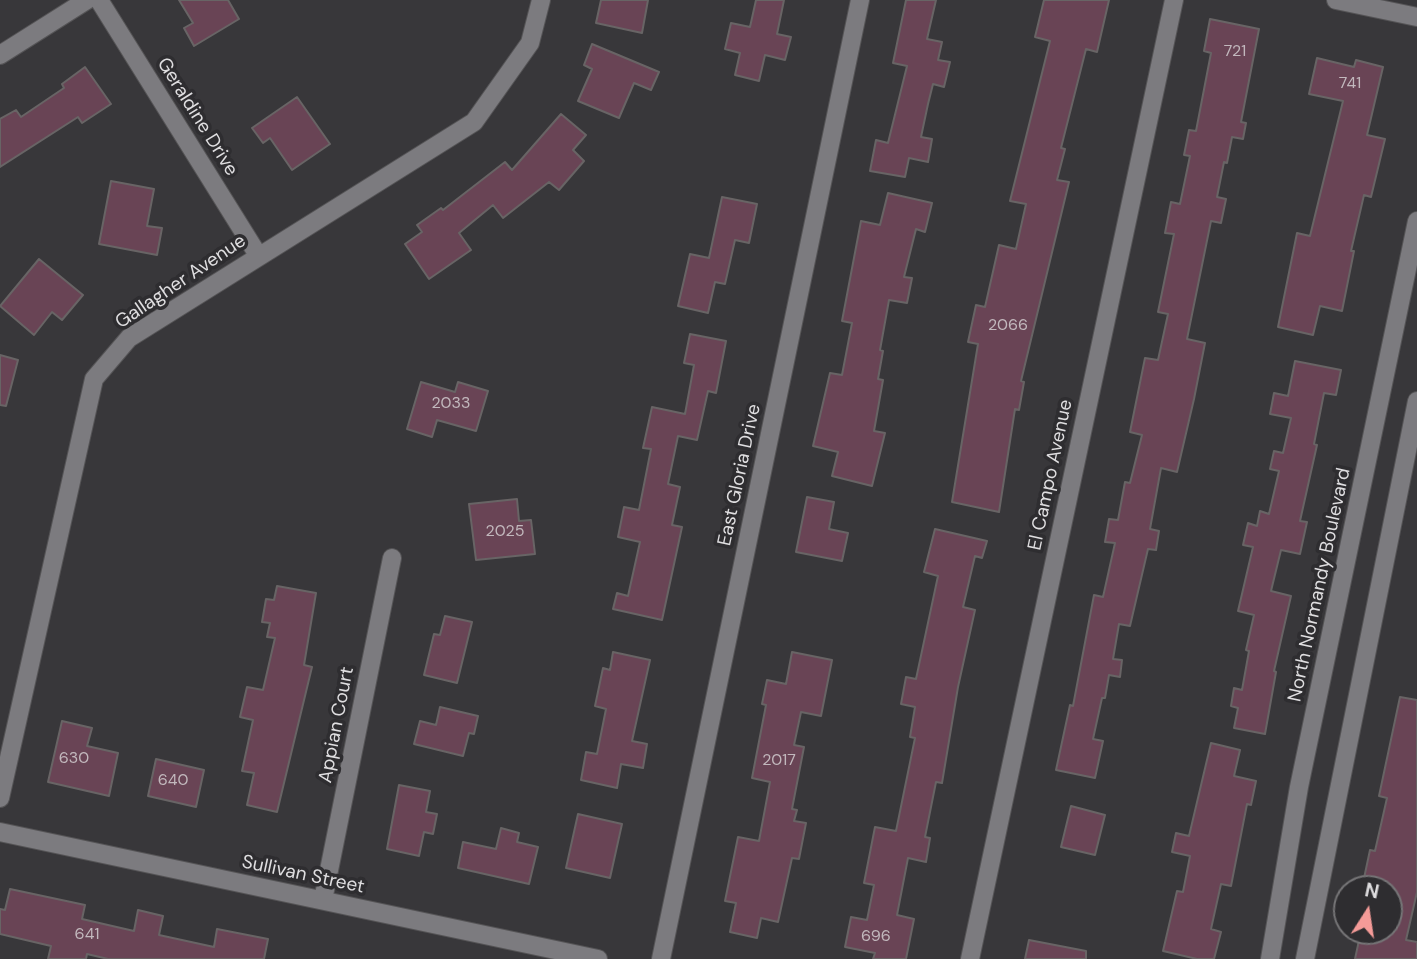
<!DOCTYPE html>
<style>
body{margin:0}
#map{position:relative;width:1417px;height:959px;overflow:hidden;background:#38373a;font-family:"DM Sans",sans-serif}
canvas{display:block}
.north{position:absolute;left:1333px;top:875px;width:70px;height:70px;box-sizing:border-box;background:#2e2d30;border:2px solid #757476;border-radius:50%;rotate:12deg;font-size:19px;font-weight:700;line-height:28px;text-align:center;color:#dfdee0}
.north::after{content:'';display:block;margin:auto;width:24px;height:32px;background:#f59b98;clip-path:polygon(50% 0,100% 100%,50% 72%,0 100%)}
</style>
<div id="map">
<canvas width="1417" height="959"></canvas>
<div class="north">N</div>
</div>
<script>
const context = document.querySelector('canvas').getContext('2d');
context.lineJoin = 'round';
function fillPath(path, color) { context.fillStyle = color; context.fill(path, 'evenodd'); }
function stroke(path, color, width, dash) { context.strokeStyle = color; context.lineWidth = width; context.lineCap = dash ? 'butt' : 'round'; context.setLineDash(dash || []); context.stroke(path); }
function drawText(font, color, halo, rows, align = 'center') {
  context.font = font + ' "DM Sans",sans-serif'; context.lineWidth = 7; context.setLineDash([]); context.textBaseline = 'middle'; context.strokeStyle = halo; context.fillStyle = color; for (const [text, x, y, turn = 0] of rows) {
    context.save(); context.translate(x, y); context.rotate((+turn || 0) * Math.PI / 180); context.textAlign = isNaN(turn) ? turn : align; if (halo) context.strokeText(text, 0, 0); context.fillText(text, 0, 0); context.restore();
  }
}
const building = new Path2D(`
 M179 0H228L239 19 194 46 184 28 193 23Z
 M601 0H648L642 33 596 23Z
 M756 0H784L777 34 791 37 785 60 765 55 759 81 735 75 740 53 725 49 731 23 750 27Z
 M906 0H936L927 39 942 42 938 60 950 62 944 87 933 84 928 104 921 137 932 139 928 162 909 158 905 177 870 171 876 140 888 143 907 66 893 63Z
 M1044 0H1109L1097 52 1086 49 1061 148 1065 149 1057 180 1069 182 1021 381 1024 382 1019 410 1015 409 999 512 952 502 978 344 968 342 976 305 985 307 999 245 1016 249 1026 204 1010 201 1050 41 1035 37Z
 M1210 19 1259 29 1241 122 1246 123 1243 139 1232 137 1227 163 1224 162 1217 197 1226 199 1221 223 1211 221 1187 339 1205 343 1194 399 1177 472 1161 468 1150 529 1159 531 1156 550 1148 549 1130 626 1119 624 1113 659 1122 660 1120 677 1109 675 1105 698H1102L1093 739 1103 741 1095 778 1056 770 1070 705 1073 706 1094 595 1103 597 1115 543 1105 542 1109 519 1118 520 1125 482 1130 483 1142 435 1130 432 1145 358 1158 360 1168 314 1158 312 1174 234 1165 233 1171 202 1180 204 1190 156 1184 155 1189 130 1196 131 1211 53 1204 51Z
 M592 44 659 72 651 90 634 83 619 118 578 101 592 69 584 65Z
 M1317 58 1354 67 1356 60 1383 67 1367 135 1385 139 1371 197 1364 195 1351 251H1354L1342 311 1320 306 1313 335 1278 327 1297 233 1310 236 1343 101 1309 94Z
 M85 67 111 104 82 123 78 117 0 167V119L16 110 21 117 64 88 62 84Z
 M297 97 330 144 292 170 270 138 263 143 252 128Z
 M561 114 586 135 573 150 584 161 559 190 549 182 503 218 493 205 459 233 471 250 429 279 405 244 422 232 417 225 441 208 443 210 505 162 512 170Z
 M111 181 154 189 147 226 162 228 157 255 99 244Z
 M888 193 932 203 925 232 916 229 904 277 912 278 907 303 889 300 880 350 883 351 878 379 883 380 874 431 885 433 872 486 832 476 838 452 813 446 830 373 842 375 852 323 842 321 861 221 880 225Z
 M722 197 757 204 749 243 735 240 725 284 715 282 708 313 678 306 690 254 709 258Z
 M39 259 83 295 62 320 52 312 34 335 0 306Z
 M690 334 726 341 716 393 708 391 697 440 678 436 668 484 680 487 672 525 682 527 662 620 613 609 617 593 628 596 640 542 618 537 624 507 639 510 651 449 643 448 652 407 685 414 694 365 684 363Z
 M0 355 18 360 6 406 0 405Z
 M1295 361 1341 370 1336 395 1324 393 1314 444 1317 445 1300 521 1307 522 1300 554 1281 550 1271 591 1291 596 1274 671 1276 672 1265 734 1234 728 1238 708 1231 706 1234 688 1242 690 1249 651 1246 650 1254 615 1238 611 1253 547 1243 545 1248 523 1257 526 1260 511 1269 514 1279 471 1270 469 1274 451 1283 453 1291 418 1270 414 1274 393 1288 396Z
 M421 382 455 392 458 382 488 391 476 431 437 420 432 437 407 429Z
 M807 497 834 502 829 529 848 533 842 561 796 552Z
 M517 499 519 521 531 520 535 554 476 560 469 504Z
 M935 529 987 541 982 558 975 556 963 607 975 610 958 687 942 783 936 782 925 837 930 838 926 862 908 858 897 915 914 919 906 959H873L875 953 845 947 851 917 867 920 874 885 864 883 875 827 896 831 915 738 910 737 915 707 901 704 906 677 916 679 938 576 924 572Z
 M277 586 316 593 304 665 312 667 277 812 247 805 254 773 242 771 253 720 240 717 247 687 263 690 275 638 267 637 270 623 262 622 266 599 274 600Z
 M445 616 472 622 457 683 424 675 434 634 440 635Z
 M613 652 650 660 632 741 647 744 643 768 621 764 617 788 581 780 586 752 597 754 606 709 595 706 603 668 610 670Z
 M792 652 832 660 821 716 801 712 794 745 804 747 792 809 797 810 794 821 806 823 799 859 792 858 778 922 761 918 757 938 730 932 736 903 725 901 738 837 759 841 770 782 752 778 766 705 762 704 767 680 786 684Z
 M1400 697 1417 700V892L1406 940 1417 942V959H1355L1361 931 1389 936V889H1370L1371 885 1363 883 1370 850 1375 851 1387 798 1379 796Z
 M440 707 478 716 474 734 469 733 463 756 414 744 420 721 436 725Z
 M62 721 92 728 87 746 118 753 109 796 48 782Z
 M1211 743 1240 750 1234 776 1256 781 1251 805 1247 804 1231 886 1221 884 1211 929 1221 932 1214 959H1197L1163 951 1177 891 1183 892 1190 856 1172 852 1176 833 1189 836Z
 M156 759 204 770 196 807 148 796Z
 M399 785 430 791 426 812 437 814 433 834 424 832 419 856 387 849Z
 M1071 806 1105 815 1095 855 1061 847Z
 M578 814 622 824 610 878 566 868Z
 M501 828 519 833 517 842 538 847 529 884 458 868 463 842 496 849Z
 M10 889 85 905 82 919 134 931 138 910 163 916 159 935 214 947 217 929 268 939 264 959H108L87 954 86 959H48L51 946 0 934V909L5 910Z
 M1029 940 1086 951V959H1025Z`);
fillPath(building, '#694455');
stroke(building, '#686465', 2);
const minor = new Path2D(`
 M99 0 258 255
 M1336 0 1417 17
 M0 55 87 0
 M0 798 94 379 129 338 474 122 530 43 541 0
 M0 832 598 959
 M323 900 392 558
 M661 959 860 0
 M970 959 1174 0`);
const tertiary = new Path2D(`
 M1270 959 1299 787 1417 221
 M1305 959 1417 401`);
stroke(minor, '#555456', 20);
stroke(tertiary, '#555456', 20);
stroke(minor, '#7c7b7f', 18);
stroke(tertiary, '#7c7b7f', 18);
drawText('16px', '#c2b8bd', null, [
 ["721",1235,52],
 ["741",1350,84],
 ["2066",1008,326],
 ["2033",451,404],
 ["2025",505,532],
 ["630",74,759],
 ["2017",779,761],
 ["640",173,781],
 ["641",87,935],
 ["696",876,937]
]);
drawText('19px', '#dfdee0', '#2e2d30', [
 ["Geraldine Drive",197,117,58],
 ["Gallagher Avenue",181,282,-34],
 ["East Gloria Drive",740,475,-78],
 ["El Campo Avenue",1051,475,-78],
 ["North Normandy Boulevard",1320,585,-78],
 ["Appian Court",337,725,-79],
 ["Sullivan Street",303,875,12]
]);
</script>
